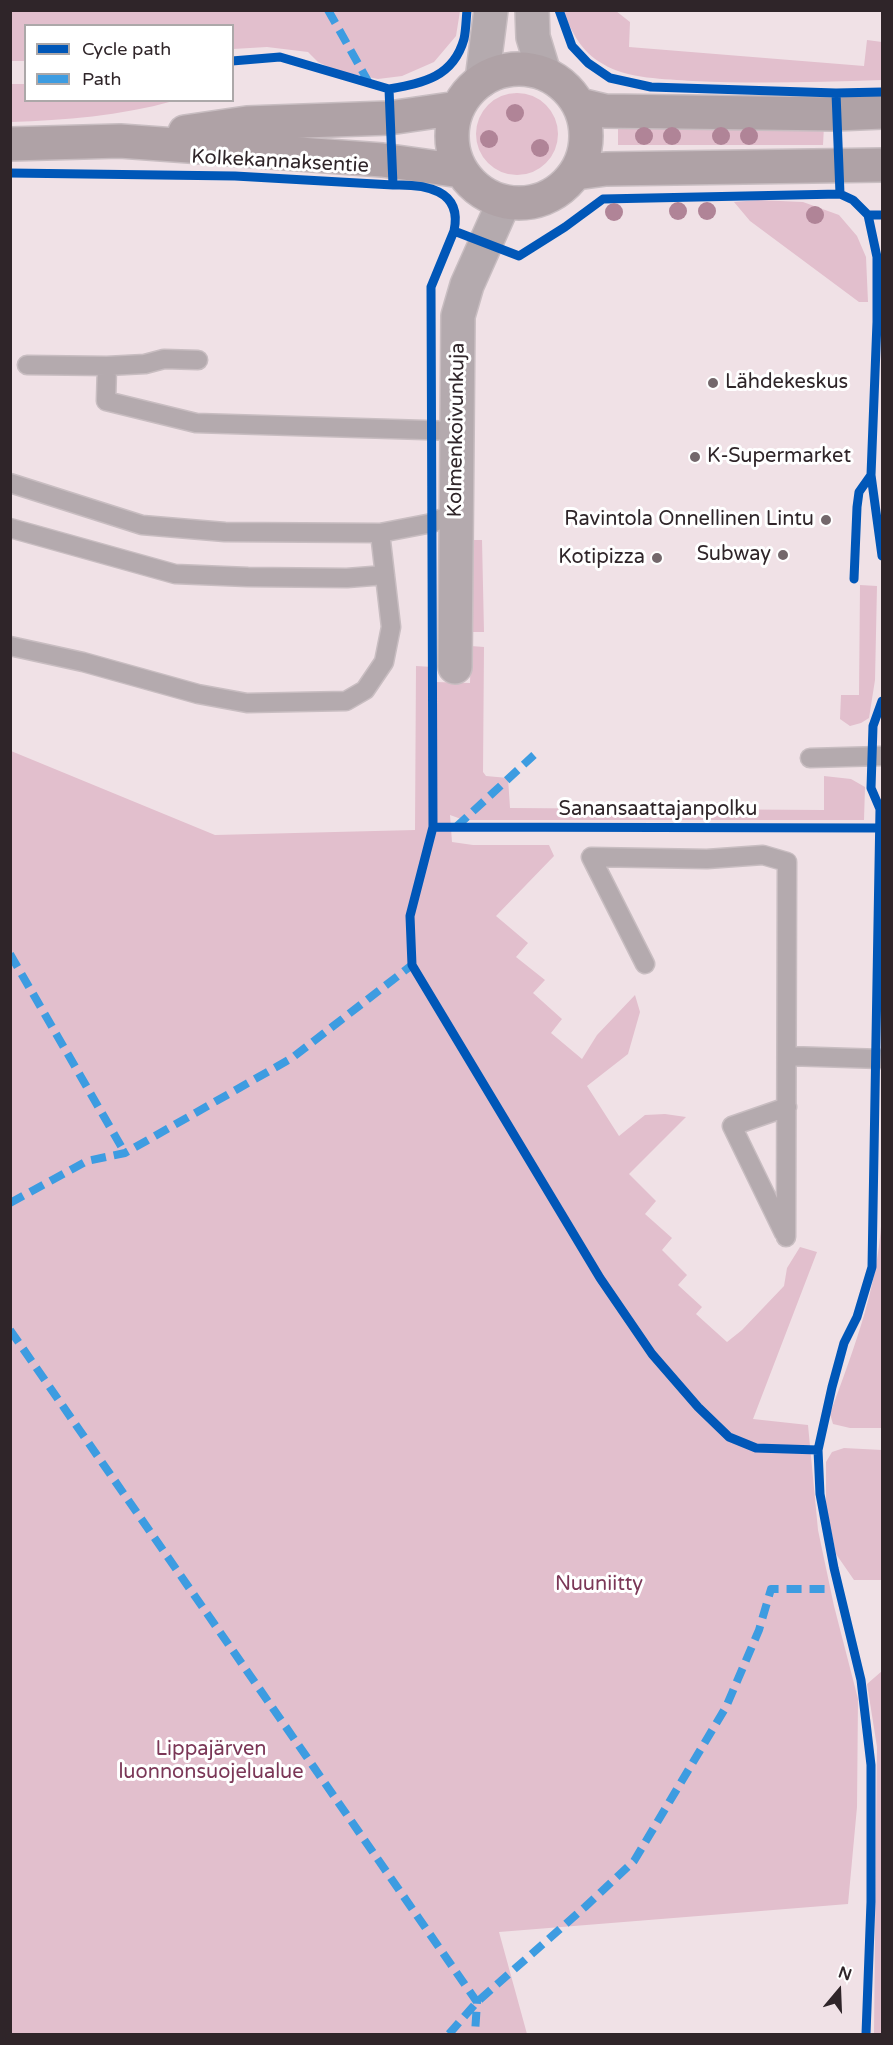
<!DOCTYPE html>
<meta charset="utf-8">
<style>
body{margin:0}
#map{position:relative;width:893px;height:2045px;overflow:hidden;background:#f0e1e6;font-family:"Varela Round",sans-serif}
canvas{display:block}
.frame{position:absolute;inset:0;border:12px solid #2f2529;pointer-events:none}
.legend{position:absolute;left:24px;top:24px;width:210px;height:78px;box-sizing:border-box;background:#fff;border:2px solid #aca8a9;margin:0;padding:8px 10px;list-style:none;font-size:18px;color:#2f2529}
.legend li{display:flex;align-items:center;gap:12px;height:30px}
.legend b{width:30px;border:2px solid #aca8a9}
.north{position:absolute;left:809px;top:1961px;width:60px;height:60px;-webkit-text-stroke:4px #fff;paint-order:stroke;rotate:19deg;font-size:16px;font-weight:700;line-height:24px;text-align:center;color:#2f2529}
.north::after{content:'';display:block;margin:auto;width:21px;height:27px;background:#2f2529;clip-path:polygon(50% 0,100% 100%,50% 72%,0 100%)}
</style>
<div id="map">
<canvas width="893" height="2045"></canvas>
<div class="frame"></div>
<ul class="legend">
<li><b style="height:8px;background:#0057b8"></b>Cycle path</li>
<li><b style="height:8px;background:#3d9ce1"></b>Path</li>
</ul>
<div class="north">N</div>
</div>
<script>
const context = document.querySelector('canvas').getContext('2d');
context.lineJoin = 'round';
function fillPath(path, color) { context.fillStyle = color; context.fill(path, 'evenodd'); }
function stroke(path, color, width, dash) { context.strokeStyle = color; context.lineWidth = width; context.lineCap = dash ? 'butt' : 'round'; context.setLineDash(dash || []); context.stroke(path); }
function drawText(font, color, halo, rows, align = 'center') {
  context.font = font + ' "Varela Round",sans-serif'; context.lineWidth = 6; context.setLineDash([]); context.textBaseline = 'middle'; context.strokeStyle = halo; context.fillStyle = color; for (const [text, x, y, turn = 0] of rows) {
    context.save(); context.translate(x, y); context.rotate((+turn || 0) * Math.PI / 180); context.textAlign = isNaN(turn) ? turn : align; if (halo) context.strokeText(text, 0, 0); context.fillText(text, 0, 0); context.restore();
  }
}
fillPath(new Path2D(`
 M10 11 11 10 460 11 456 36 434 62 402 76 378 79 337 71 318 62 308 52 267 47 233 49 232 26H26L25 61H11Z
 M562 11H616L630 22 629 47 864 66 867 40 882 42V80C819 82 757 84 693 81 666 79 627 79 603 64 580 51 574 34 562 11Z
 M10 84H25L26 100 173 101C120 116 65 120 11 122Z
 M476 134a41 41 0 1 1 82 0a41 41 0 1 1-82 0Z
 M618 121 824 126 823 145H618Z
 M758 200 803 202 839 215 857 236 866 257 868 302H859L750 221 734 202Z
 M472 540H482L484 632H471Z
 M860 585 877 586 875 680 869 718 861 723 850 726 840 719 841 695H859Z
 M471 646 484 647 483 772 486 776 508 778 510 808 824 810V776L851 779 865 787 864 820H464L450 815 452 842 473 845H549L554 856 496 916 528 943 516 957 545 980 533 993 562 1019 551 1033 582 1059 597 1035 635 995 640 1012 628 1054 587 1086 619 1136 645 1115 665 1114 686 1117 629 1174 656 1201 645 1214 672 1238 662 1250 687 1275 678 1285 702 1307 696 1314 727 1342 742 1330 784 1286 787 1268 800 1247 817 1252 753 1419 808 1425 818 1530 834 1606 858 1699 857 1807 848 1904 499 1932 527 2034H11V751L215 835 415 830 416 666 433 667 435 682 470 683Z
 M882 1206V1428H850L833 1424 830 1414C855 1346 881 1279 882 1206Z
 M844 1448 882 1450V1592V1580H854L836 1554 826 1506V1462L832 1452Z
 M882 1671V2034H874L877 1747 867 1684Z`), '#e2bfcd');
const lane = new Path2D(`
 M27 365 107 366 106 401 196 423 457 431
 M107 366 145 364 164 359 198 360
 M10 483 142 525 225 532 380 533 432 523 456 512
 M10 528 175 574 248 577 347 578 385 575
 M10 646 83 662 198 694 247 703 346 701 365 690 384 662 391 627 380 533
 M810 758 882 756
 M645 964 591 857 707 859 763 855 787 862 786 1237
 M787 1056 882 1059
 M784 1233 732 1126 787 1107`);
const street = new Path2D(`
 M532 10 533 37 544 73
 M482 80 491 10
 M455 667 458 316 467 285 504 202`);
const primary = new Path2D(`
 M452 136a67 67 0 1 1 134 0a67 67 0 1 1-134 0Z
 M580 105 605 111 836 114 882 112
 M185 132 247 123 389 118 458 108
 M10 144 120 141 382 160 461 171
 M576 173 606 169 882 165`);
stroke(lane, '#c8bdc1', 21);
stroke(street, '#c8bdc1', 36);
stroke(primary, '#c8bdc1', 36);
stroke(lane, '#b4aaae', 18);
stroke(street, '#b4aaae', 33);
stroke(primary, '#afa2a6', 33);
stroke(new Path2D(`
 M328 10 369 83
 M456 827 534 755
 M10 954 125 1153
 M10 1203 87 1161 125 1153 292 1058 412 965
 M10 1330 477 2002 475 2034
 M449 2034 477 2002 585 1907 634 1861 726 1707 759 1630 771 1589H831`), '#3d9ce1', 8, [15, 8]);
stroke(new Path2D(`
 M559 10 572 46 588 63 610 78 651 87 836 93 882 92
 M232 61 280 57 389 89
 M836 93 840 194
 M10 173 235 176 393 185C424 184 463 189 454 231L519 256 565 227 603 199 840 194 853 200 868 215H882
 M393 185 389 89C422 83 453 78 464 39 466 30 466 20 467 10
 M868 215 877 257V322L871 475 882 556
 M454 231 431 287 433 827 410 916 412 965 600 1278 652 1354 698 1407 729 1437 756 1448 818 1450
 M854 579 857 507 859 492 871 475
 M433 827 882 828
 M866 2034 871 1902V1765L861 1680 834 1568 820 1494 818 1450 832 1387 844 1343 857 1317 872 1267 880 809 871 788 873 726 882 701`), '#0057b8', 9);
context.fillStyle = '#b08497';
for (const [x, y] of [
 [515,113],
 [644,136],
 [672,136],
 [721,136],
 [749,136],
 [489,139],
 [540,148],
 [678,211],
 [707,211],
 [614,212],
 [815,215]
]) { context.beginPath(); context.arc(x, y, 9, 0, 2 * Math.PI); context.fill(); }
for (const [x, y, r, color] of [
 [713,383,6,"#73676b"],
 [695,457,6,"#73676b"],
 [826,520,6,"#73676b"],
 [783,555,6,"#73676b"],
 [657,558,6,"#73676b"]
]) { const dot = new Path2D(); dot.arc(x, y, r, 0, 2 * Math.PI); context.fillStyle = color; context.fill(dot); stroke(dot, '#fff', 2); }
drawText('20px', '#2f2529', '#fff', [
 ["Kolkekannaksentie",280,162,3],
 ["Kolmenkoivunkuja",457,430,-89],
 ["Sanansaattajanpolku",658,810]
]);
drawText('20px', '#2f2529', '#fff', [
 ["Lähdekeskus",725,383,"left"],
 ["K-Supermarket",707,457,"left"],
 ["Ravintola Onnellinen Lintu",814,520],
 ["Subway",771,555],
 ["Kotipizza",645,558]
], 'right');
drawText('20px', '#7b3757', '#fff', [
 ["Nuuniitty",599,1585],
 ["Lippajärven",211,1750],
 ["luonnonsuojelualue",211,1773]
]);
</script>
